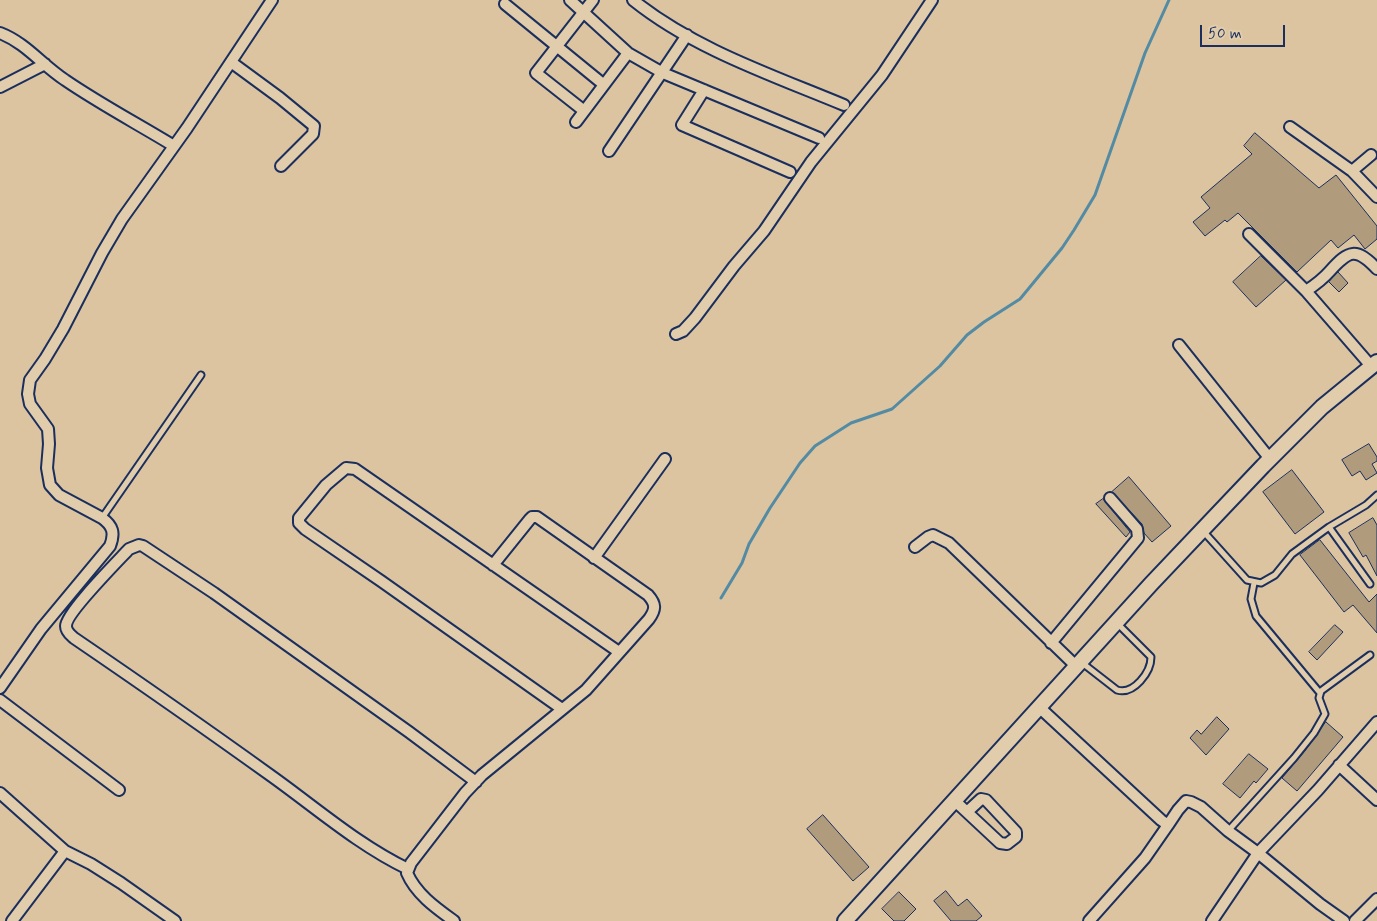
<!DOCTYPE html>
<style>
body{margin:0}
#map{position:relative;width:1377px;height:921px;overflow:hidden;background:#dbc49f;font-family:Mynerve,sans-serif}
canvas{display:block}
.scale{position:absolute;left:1200px;top:25px;width:85px;height:22px;box-sizing:border-box;border:2px solid #1b2f5e;border-top:0;padding-left:6px;font-size:15px;line-height:18px;white-space:nowrap;color:#1b2f5e;-webkit-text-stroke:4px #e1ccab;paint-order:stroke}
</style>
<div id="map">
<canvas width="1377" height="921"></canvas>
<div class="scale">50 m</div>
</div>
<script>
const context = document.querySelector('canvas').getContext('2d');
context.lineJoin = 'round';
function stroke(path, color, width, dash) { context.strokeStyle = color; context.lineWidth = width; context.lineCap = dash ? 'butt' : 'round'; context.setLineDash(dash || []); context.stroke(path); }
function fillPath(path, color) { context.fillStyle = color; context.fill(path, 'evenodd'); }
stroke(new Path2D(`
 M721 598 742 563 749 544 770 508 800 463 815 446 851 423 892 409 940 366 967 335 984 322 1020 299 1062 248 1074 230 1095 195 1145 53 1169 0`), '#538ba4', 3);
const building = new Path2D(`
 M1255 133 1319 188 1336 175 1377 226V239L1365 249 1354 235 1338 248 1331 240 1297 272 1238 213 1227 222 1225 220 1205 236 1193 222 1210 208 1201 197 1252 154 1244 146Z
 M1261 256 1286 280 1256 307 1233 282Z
 M1338 272 1348 283 1339 292 1329 282Z
 M1369 444 1377 457V461L1372 464 1377 473 1366 480 1360 471 1352 476 1342 460Z
 M1292 470 1324 512 1295 534 1263 492Z
 M1129 477 1171 526 1152 542 1144 533 1142 524 1112 492Z
 M1103 499 1130 532 1126 537 1096 504Z
 M1373 518 1377 525V576L1366 555 1363 557 1349 533Z
 M1320 540 1369 602 1377 594V633L1353 605 1344 612 1300 555Z
 M1335 625 1343 632 1317 660 1309 652Z
 M1217 717 1229 729 1206 755 1190 738 1197 730 1201 734Z
 M1326 722 1343 737 1297 791 1282 778 1304 752Z
 M1249 754 1268 769 1256 783 1254 781 1240 798 1223 784Z
 M823 815 869 867 853 881 807 829Z
 M946 891 958 906 967 899 982 916 976 921H951L934 901Z
 M899 892 916 909 904 921H894L882 909Z`);
fillPath(building, '#b09c7c');
stroke(building, '#1b2f5e', 1);
const service = new Path2D(`
 M102 518 201 375
 M1329 527 1370 584
 M1203 531 1247 580 1261 583 1275 575 1292 554 1329 527 1366 505 1377 495
 M1254 583 1251 599 1256 616 1320 693
 M1081 662 1117 690C1134 695 1151 672 1151 657L1117 623
 M1228 831 1294 758 1314 733 1325 714 1319 698 1321 691 1370 655`);
const minor = new Path2D(`
 M570 0 628 53 663 73 819 138
 M633 0C694 49 772 75 844 105
 M505 4 603 84
 M0 33C26 43 42 65 65 80 100 104 138 124 174 146
 M231 62 280 98 314 126 313 134 281 166
 M0 87 45 64
 M704 90 682 125 790 172
 M583 110 536 73 593 0
 M576 122 628 53
 M1290 127 1352 171 1377 197
 M609 151 687 35
 M1352 171 1371 155
 M1249 234 1306 291 1371 366
 M1306 291C1315 285 1323 279 1330 271 1349 250 1356 247 1377 269
 M676 334 683 331 695 318 734 266 764 231 811 162 882 75 932 0
 M1179 345 1270 459
 M915 547 928 537 933 535 949 543 1077 667
 M594 558 665 459
 M1051 643 1138 538 1137 529 1110 498
 M0 688 41 629 110 546C115 533 113 526 102 518L59 495 50 485 47 468 49 444 48 429 30 404 28 394 30 380 45 359 63 329 102 253 122 219 187 128 272 0
 M0 700 119 790
 M1039 707 1161 820 1168 825 1178 810 1186 801 1191 802 1201 807 1228 831 1258 853 1320 904 1344 921
 M562 709 381 581 305 529 299 523V518L326 485 346 468 355 469 619 652
 M1339 765 1377 800
 M0 793 65 851 91 864 121 883 175 921
 M955 801 1000 843 1007 844 1016 837V832L986 800 981 799 967 812
 M408 869C358 845 315 807 270 775 206 729 140 683 74 638 71 635 66 632 66 626 66 613 117 562 129 549L139 545 143 546 214 593 409 732 476 782
 M12 921 65 851
 M454 921C436 908 416 894 407 873L411 863 465 793 482 775 586 690 649 619C656 609 656 604 648 595L537 517H532L530 519 493 565
 M1089 921 1145 858 1168 825
 M1212 921 1258 853 1318 790 1377 722
 M1355 921 1377 899`);
const tertiary = new Path2D(`
 M845 921 1151 584 1263 466 1322 407 1377 362`);
stroke(service, '#1b2f5e', 9);
stroke(minor, '#1b2f5e', 14);
stroke(tertiary, '#1b2f5e', 18);
stroke(service, '#e1ccab', 5);
stroke(minor, '#e1ccab', 10);
stroke(tertiary, '#e1ccab', 14);
</script>
